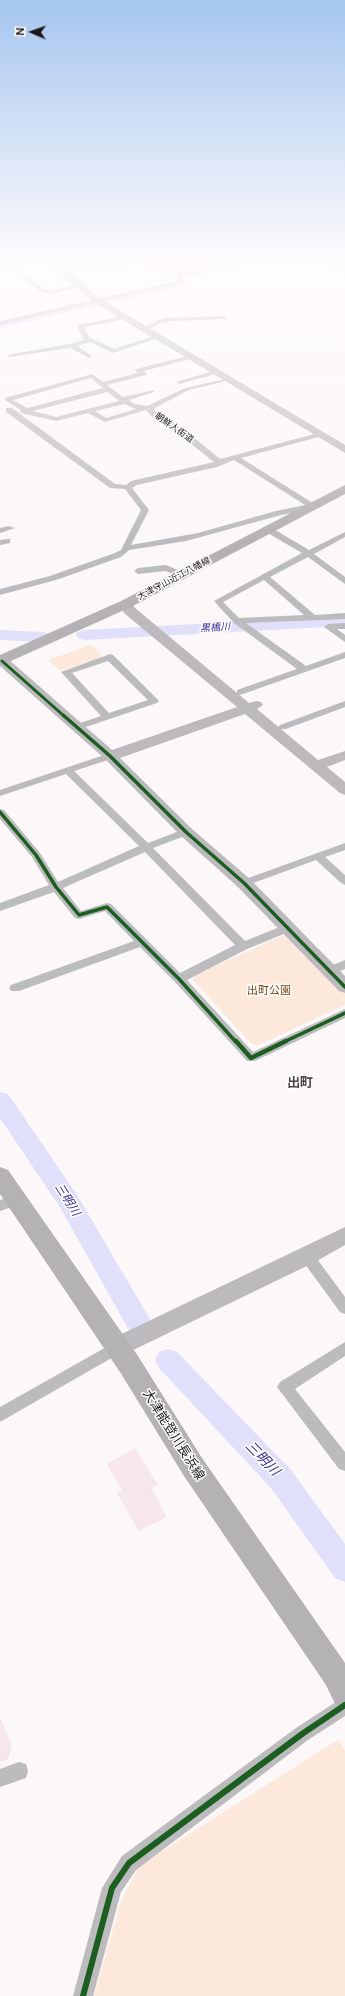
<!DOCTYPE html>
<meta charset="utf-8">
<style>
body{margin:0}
#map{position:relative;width:345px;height:1996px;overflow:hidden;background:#fcf7f9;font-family:"DM Sans",sans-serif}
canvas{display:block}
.north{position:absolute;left:12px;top:12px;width:40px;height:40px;-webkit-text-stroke:3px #fff;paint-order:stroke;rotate:272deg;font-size:11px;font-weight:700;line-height:16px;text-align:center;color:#1d1719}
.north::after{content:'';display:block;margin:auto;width:14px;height:18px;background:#1d1719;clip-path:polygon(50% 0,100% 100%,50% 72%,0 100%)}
</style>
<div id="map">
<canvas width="345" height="1996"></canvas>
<div class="north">N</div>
</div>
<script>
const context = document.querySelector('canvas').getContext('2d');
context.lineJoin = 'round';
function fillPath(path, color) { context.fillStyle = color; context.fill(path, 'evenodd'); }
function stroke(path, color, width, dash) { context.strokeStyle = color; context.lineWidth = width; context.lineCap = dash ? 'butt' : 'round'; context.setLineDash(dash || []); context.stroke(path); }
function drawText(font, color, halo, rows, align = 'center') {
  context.font = font + ' "DM Sans","Noto Sans JP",sans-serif'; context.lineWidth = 3; context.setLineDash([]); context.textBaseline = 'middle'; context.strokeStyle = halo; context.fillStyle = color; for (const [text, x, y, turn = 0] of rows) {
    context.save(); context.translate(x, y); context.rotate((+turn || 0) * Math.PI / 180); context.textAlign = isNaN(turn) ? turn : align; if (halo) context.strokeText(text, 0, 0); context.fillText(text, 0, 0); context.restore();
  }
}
fillPath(new Path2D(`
 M135 1448 158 1485 151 1488 167 1517 139 1531 117 1493 122 1490 107 1464Z
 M0 1717 12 1746 8 1759 0 1762Z`), '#f5e7ec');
fillPath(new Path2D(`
 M140 261H249L172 277C162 272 145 270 140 261Z
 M91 645 101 654 100 658 60 671 48 660Z
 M281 936 292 937 345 991V1005L257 1046 251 1043 192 979 196 975Z
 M339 1739 345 1751V1996H94L121 1901 140 1865Z`), '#fde9db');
stroke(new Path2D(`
 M175 280 162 271 208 261`), '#e0e0fa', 2);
fillPath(new Path2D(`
 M182 281 186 282 187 284 186 286 106 304 101 301 106 298Z
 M94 301 99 304 98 306 0 328V322Z
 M345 616V626L84 640 78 638 76 635 78 632 84 630Z
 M0 630 43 632 49 634 51 637 49 640 43 642 0 640Z
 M0 1092 8 1094 77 1195 148 1316 152 1324 148 1332 139 1335 130 1332 61 1209 0 1118Z
 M168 1349 177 1352 291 1470 345 1544V1582L335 1578 271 1488 159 1368 155 1360 159 1352Z`), '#e0e0fa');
fillPath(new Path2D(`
 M0 261H5L45 289 51 290 79 285 82 287 51 294 41 292Z
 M128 261 137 263 61 274 58 272Z
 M243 261H257L183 277V282L180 284 0 325V321L177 281 178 275Z
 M124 316 126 317V319L84 327 89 337 114 349 158 335 161 337 113 353 90 342 77 346 91 355V357L89 358 70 348 10 357 7 355 74 343 84 340 77 326 78 325Z
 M224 316 226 317V319L172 321 160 323 147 330 142 329 156 321 165 318Z
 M192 355 195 357 194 358 144 371 147 374 146 375 107 385 123 397 154 390V392L129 400 135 404 147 406 185 388 230 378V380L189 390 153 409 160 415 186 431 220 459 322 432V436L241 458 316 505V509L281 515 186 541 129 550 121 557 56 580 0 595V589L50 576 115 553 121 550 141 510 125 489 110 488 6 412V408H12L115 484 126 485 131 481 214 462 180 435 154 419 146 410 105 422 88 413 56 421 21 413V410L5 400V398L92 374 103 382 138 373 135 370 136 369ZM91 378 103 388 27 408 13 400ZM107 392 119 401 56 417 33 411ZM124 404 136 409 106 418 95 411ZM234 460 305 505 276 511 198 533 131 545 149 510 132 488 137 485 217 467Z
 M217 370 219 371V373L179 384 176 382Z
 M8 526 15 528 0 533V528Z
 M266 528H272L309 550 345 532V537L314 554 345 577V584L308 557 270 577 315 615 345 613V619L246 623 306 666 345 652V658L240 695 237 694V690L297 669 234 623 214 601 302 553 266 532ZM264 580 304 615 239 618 223 602Z
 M7 539H10V543L0 545V540Z
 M166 565 187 574 183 577 165 571 138 574 134 571 138 568Z
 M345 623V629H337L345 635V642L324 627 328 624Z
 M110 654 113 655 159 701 157 703 80 729H74L72 727 74 725 101 716 61 672ZM108 661 148 700 109 713 72 673Z
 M345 701V707L286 729H280L278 727 280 725Z
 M110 753 115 756 114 758 74 771 148 843 182 830H190L191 832 190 834 153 848 245 941 287 924 293 928 291 931 247 949 187 980 253 1052 345 1009V1018L255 1061H247L175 982 140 947 19 991H11L9 988 11 985 134 941 105 911 79 919 75 918 54 892 0 911V903L49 885 32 857 0 819V809L4 810 40 853 58 882 139 846 66 774 0 796V790ZM145 852 235 945 180 973 111 904 107 903 81 911 63 888Z
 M345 843V850L325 857 345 875V885L341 883 316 860 248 885 244 887 238 883 240 881Z
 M345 960V969L330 975 326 974 324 971 326 968Z
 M16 1195 21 1196 23 1200 21 1204 0 1211V1200Z
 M307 1250 312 1252 345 1297V1314L340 1312 302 1260 300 1256 302 1252Z
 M117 1341 122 1342 124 1347 122 1352 0 1422V1407Z
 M345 1342V1356L295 1389 345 1452V1471L339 1469 277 1387 280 1382Z
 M345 1696V1716L308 1740 136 1870 121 1892 93 1996H73L102 1888 122 1856 296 1728Z
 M19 1762 26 1764 28 1771 26 1778 0 1787V1769Z`), '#bcbbbd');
fillPath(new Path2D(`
 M46 261H56L101 299 345 445V453L95 303Z
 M126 600 131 601 135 608 249 703 256 701 261 702 263 705 257 709 318 760 345 751V760L327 767 345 782V795L340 793 245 714 120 758 192 829 250 879 345 976V993L339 991 238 887 180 835 105 759 0 666V657L7 658 112 750 237 707 124 613 119 604Z
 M345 1227V1245L315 1262 125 1354 117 1357 109 1354 106 1347 109 1340Z`), '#bcbabd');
fillPath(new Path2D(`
 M345 485V494L131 607 0 666V655L121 601Z
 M0 1167 8 1170 138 1356 202 1458 345 1663V1709L335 1704 326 1685 184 1476 120 1372 0 1194Z`), '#b5b2b5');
const rail = new Path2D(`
 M322 261 345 272`);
stroke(rail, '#bbb9bb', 2.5);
stroke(rail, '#fff', 1.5, [5]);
stroke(new Path2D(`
 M2 661 64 716`), '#1b5e20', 3);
stroke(new Path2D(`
 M63 715 110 756 186 832 244 883 345 987
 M0 812 36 855 56 887 79 915 107 907 179 979 236 1042
 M284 1042 345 1013`), '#1b5e20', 3.5);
stroke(new Path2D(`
 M236 1041 251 1058 286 1041`), '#1b5e20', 4.5);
stroke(new Path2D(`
 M83 1996 112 1888 129 1863 302 1734 345 1705`), '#1b5e20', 6);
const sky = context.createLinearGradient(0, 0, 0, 541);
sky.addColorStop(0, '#a5c6ef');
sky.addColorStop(0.48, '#fefbfc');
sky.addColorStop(1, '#fefbfc00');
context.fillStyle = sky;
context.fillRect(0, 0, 345, 541);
drawText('9px', '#1d1719', '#fff', [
 ["朝鮮人街道",174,428,35],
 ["大津守山近江八幡線",174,579,-28]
]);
drawText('italic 10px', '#3b2c8e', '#fff', [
 ["黒橋川",215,628,-3]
]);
drawText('11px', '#7b4a17', '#fff', [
 ["出町公園",269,991]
]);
drawText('italic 12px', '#3b2c8e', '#fff', [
 ["三明川",67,1200,58]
]);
drawText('bold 13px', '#504248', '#fff', [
 ["出町",300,1084]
]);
drawText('13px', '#1d1719', '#fff', [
 ["大津能登川長浜線",173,1435,58]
]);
drawText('italic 14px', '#3b2c8e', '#fff', [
 ["三明川",262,1459,46]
]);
</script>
